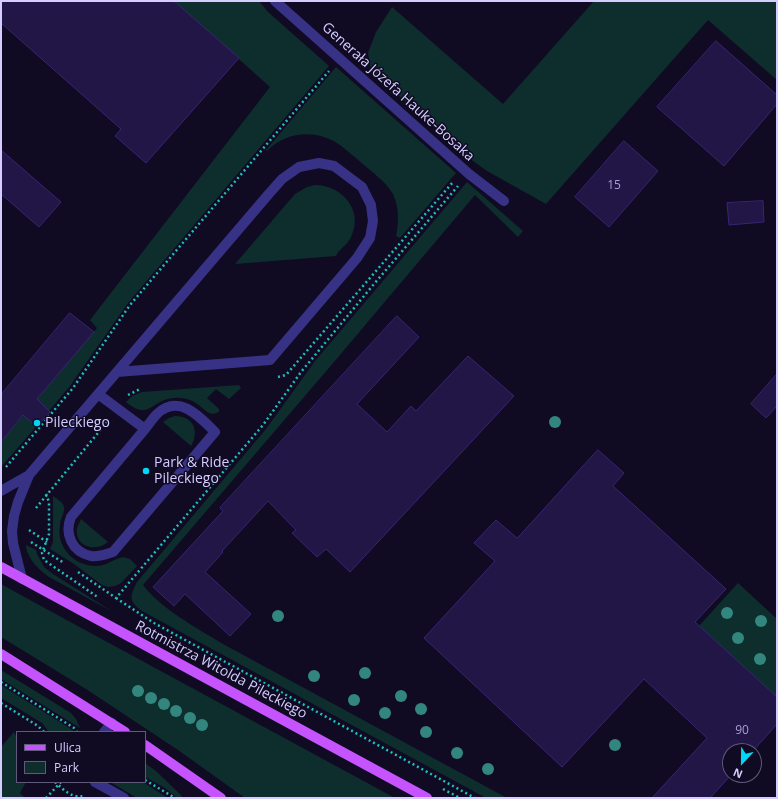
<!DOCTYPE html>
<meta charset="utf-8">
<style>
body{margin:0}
#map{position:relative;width:778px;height:799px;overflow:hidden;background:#100b23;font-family:"Open Sans",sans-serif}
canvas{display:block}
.frame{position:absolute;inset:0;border:2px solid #d5cdff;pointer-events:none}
.legend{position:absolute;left:16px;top:731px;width:130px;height:52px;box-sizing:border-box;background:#100b23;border:1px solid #5f597b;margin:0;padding:5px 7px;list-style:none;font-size:12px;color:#d5cdff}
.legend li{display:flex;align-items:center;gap:8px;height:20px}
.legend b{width:20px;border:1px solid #5f597b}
.north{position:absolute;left:722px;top:743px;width:40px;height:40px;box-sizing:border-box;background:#100b23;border:1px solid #5f597b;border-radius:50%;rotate:202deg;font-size:11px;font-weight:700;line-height:16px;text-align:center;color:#d5cdff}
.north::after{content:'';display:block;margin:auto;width:14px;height:18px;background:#00d7f8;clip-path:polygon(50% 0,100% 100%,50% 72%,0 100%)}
</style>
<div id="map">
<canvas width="778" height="799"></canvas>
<div class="frame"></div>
<ul class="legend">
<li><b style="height:5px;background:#c554ff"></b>Ulica</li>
<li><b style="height:11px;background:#0e2d2d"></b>Park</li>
</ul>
<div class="north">N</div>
</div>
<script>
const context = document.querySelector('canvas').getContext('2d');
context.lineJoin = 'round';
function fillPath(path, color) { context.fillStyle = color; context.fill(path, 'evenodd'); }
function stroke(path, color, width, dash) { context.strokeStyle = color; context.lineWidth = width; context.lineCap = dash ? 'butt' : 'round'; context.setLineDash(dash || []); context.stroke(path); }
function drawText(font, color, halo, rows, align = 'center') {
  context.font = font + ' "Open Sans",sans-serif'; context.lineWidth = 3; context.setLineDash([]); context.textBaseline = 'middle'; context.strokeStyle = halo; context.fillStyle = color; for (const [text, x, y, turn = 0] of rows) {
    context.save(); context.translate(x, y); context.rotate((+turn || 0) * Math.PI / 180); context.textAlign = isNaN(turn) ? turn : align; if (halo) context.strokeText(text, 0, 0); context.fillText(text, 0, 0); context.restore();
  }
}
fillPath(new Path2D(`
 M174 1H259L268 12 329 66 128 303 70 386 49 411 45 408 33 423 36 427 1 467V442L97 328 90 320 270 87Z
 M594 1H777V80L708 20 546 204 487 171 466 156 371 71 368 53 376 32 392 7 503 104Z
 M336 67 456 173 400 238 396 236C399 222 399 207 393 194 386 182 373 173 363 164 354 157 346 149 337 143 315 129 285 132 267 151L266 150Z
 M467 182 523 231 518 237 475 195 334 362 143 585C161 609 197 628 223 644L507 798H486L142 611C128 601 130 596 137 582L266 429 315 361Z
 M315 185C343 185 365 212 350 239 346 246 339 249 336 256L235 264 295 194 307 187Z
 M239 385 241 388 229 399 216 389 207 398 219 409V412L213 414C207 413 205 410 200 406 193 400 184 397 174 398 151 399 150 422 126 402L132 396 142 392Z
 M175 416C193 416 200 431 191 446L163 422 169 418Z
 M53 496C57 499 63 502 64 507 65 513 60 519 60 525 56 547 74 566 96 566 107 566 113 559 123 557L130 559 137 566 121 583 115 586 108 587 102 585 74 564 50 549 53 542Z
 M81 519 108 542C95 553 74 546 77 528 78 525 80 522 81 519Z
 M26 545 36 550 37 554 44 567 53 574 113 612 49 577C39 570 26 557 26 545Z
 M738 583 777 619V697L699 626Z
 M1 584 39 605 395 798H245L178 750 86 689 1 637Z
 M1 670 71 713 76 719 80 728 1 679Z
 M1 685 68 727 75 732H49L42 723 1 698Z
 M14 732 17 738V782H26L20 793 25 798H1V747Z
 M145 763 156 771 182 796 180 798H177L165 788 145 777Z
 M110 782H143L168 798H137Z`), '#0e2d2d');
const building = new Path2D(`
 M1 1H174L239 58 146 163 115 136 121 129 1 23Z
 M716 41 777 95V104L724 166 657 107Z
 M624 141 658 171 609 227 575 197Z
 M1 150 61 202 39 227 1 194Z
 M763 201 764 222 729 225 727 203Z
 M70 313 94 332 37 399 50 412 37 427 23 415 1 442V395Z
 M397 316 419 337 357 404 387 432 411 406 416 411 468 356 514 396 350 572 326 549 317 557 292 533 296 530 268 501 222 551 223 552 205 572 251 614 230 636 185 594 174 606 153 587 223 511 220 508Z
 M777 374V406L766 418 751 404Z
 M598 450 624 473 613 486 726 589 695 622 777 697V724L753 751H730L731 775 710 798H652L707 738 644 679 562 767 424 638 495 561 474 543 496 520 517 538Z`);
fillPath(building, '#211646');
stroke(building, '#382574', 1);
stroke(new Path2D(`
 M278 377 286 375 292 368 453 182
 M128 395 140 389
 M6 467 73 388 130 305 329 71
 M46 494 49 502V534L42 553 44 560 99 598
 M36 508 107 422
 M29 530 47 542
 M31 542 64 563
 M78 572 116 598 263 425 301 372 374 284 458 186
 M116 598 154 623 475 798
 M1 682 74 728 77 732
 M1 703 38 726 44 732
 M145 780 175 798
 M55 782C65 791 71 798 85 796
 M443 789 460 798
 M46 798 61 782`), '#22beba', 2.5, [2, 3]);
stroke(new Path2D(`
 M275 1 469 174 504 201
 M98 394 145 429C149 424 153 418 157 414 179 393 200 417 215 432L113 552C106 554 99 557 91 556 72 552 64 534 71 517L145 429
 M1 491 29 475
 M22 579 13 543 12 531 14 516 18 502 29 475 267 196 282 179 299 167 319 163 334 166 362 187 371 205 373 221 370 238 357 258 270 360 117 372
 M104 732 112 723
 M95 782 124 798`), '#383286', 10);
stroke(new Path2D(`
 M1 567 427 798
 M1 654 125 732
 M145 745 221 798`), '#c554ff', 10);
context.fillStyle = '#32867e';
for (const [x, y] of [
 [555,422],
 [727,613],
 [278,616],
 [761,621],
 [738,638],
 [760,659],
 [365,673],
 [314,676],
 [138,691],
 [401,696],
 [151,698],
 [354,700],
 [164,704],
 [421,709],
 [176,711],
 [385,713],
 [190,718],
 [202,725],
 [426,732],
 [615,745],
 [457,753],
 [488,769]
]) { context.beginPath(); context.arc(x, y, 6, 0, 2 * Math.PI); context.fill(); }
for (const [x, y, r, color] of [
 [37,423,4,"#00d7f8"],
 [146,471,4,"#00d7f8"]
]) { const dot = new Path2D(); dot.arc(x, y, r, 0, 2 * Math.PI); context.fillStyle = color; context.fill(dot); stroke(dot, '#100b23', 1.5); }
drawText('12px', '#a89fd1', null, [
 ["15",614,186],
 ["90",742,731]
]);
drawText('14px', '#d5cdff', '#100b23', [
 ["Generała Józefa Hauke-Bosaka",398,92,42],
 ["Rotmistrza Witolda Pileckiego",221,670,28]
]);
drawText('14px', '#d5cdff', '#100b23', [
 ["Pileckiego",45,423],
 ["Park & Ride",154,463],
 ["Pileckiego",154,479]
], 'left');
</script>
